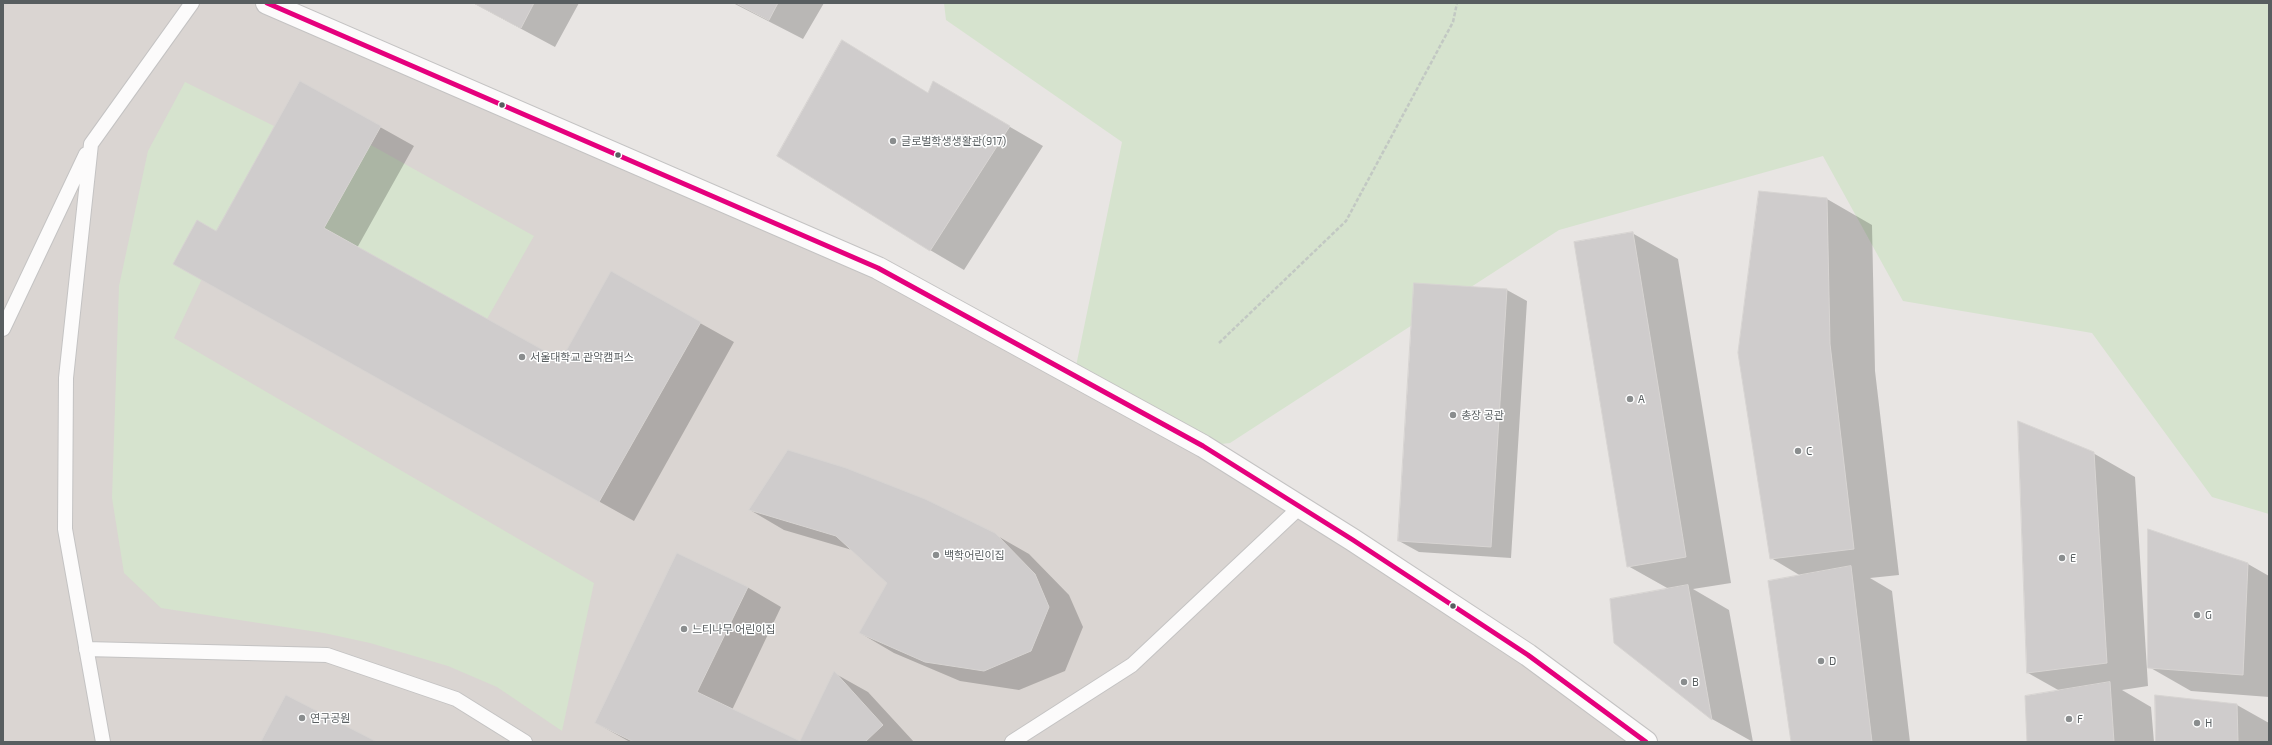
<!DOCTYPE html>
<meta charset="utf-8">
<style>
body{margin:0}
#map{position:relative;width:2272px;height:745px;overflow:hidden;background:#e8e5e3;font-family:"Exo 2",sans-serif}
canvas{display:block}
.frame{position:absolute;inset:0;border:4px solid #585e60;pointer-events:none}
</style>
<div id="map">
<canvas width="2272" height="745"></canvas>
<div class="frame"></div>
</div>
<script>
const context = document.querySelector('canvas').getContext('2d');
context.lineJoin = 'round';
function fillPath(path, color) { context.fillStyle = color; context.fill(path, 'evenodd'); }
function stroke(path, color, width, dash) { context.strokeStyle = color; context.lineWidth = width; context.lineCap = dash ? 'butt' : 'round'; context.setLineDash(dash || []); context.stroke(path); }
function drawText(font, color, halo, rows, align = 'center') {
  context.font = font + ' "Exo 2","Noto Sans KR",sans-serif'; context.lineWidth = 3; context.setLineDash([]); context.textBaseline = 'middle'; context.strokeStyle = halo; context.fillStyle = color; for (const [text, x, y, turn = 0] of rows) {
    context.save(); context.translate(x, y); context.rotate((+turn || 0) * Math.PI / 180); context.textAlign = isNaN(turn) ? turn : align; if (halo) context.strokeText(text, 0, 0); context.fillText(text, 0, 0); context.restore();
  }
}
fillPath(new Path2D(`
 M3 3H267L878 268 1203 446 1646 742H3Z`), '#dad5d2');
fillPath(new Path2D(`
 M944 3H2269V514L2212 497 2092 333 1903 301 1823 156 1559 230 1230 443 1203 446 1074 376 1122 142 946 20Z
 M185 82 274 126 174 338 594 583 562 731 497 687 448 666 370 643 324 633 161 608 124 573 112 498 119 286 148 151Z
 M369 144 534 236 487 319 324 228Z`), '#d6e3ce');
fillPath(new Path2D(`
 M473 3H579L555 47Z
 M733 3H824L803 39Z
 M842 41 929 94 934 83 1043 146 964 270 930 250Z
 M380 127 414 146 357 248 561 361 700 323 734 342 634 521 208 283 216 232Z
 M1827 199 1872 225 1875 371 1899 575 1870 578 1892 591 1910 742H1792L1801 576 1771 558Z
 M1632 233 1678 259 1731 583 1693 589 1729 610 1753 742 1712 719 1615 643 1669 589 1628 566Z
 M1507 290 1527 301 1511 558 1419 552 1399 541Z
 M2093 453 2135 477 2148 686 2122 690 2151 707 2154 742H2028L2060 691 2028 673Z
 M750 510 994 534 1029 554 1069 595 1083 627 1065 671 1019 690 960 681 894 653 860 633 888 583 852 550 784 530Z
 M2248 564 2269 576V697L2191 691 2149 667Z
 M747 587 781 607 732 710 800 742H630L596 723Z
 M834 673 868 692 914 742H800Z
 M2237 705 2269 723V742H2157Z`), '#0003');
const building = new Path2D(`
 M474 3H534L521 28Z
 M736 3H778L769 20Z
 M842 40 928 93 933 81 1010 126 930 251 777 156Z
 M300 81 381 126 324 228 561 360 611 271 701 322 599 502 173 264 197 220 216 231Z
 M1759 191 1827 198 1830 344 1854 549 1770 559 1738 353Z
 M1633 232 1686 557 1627 567 1574 242Z
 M1414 283 1507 289 1491 547 1398 541Z
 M2018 421 2094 452 2107 663 2027 673Z
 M788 450 846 468 925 499 995 533 1035 574 1049 607 1031 651 984 671 925 662 859 633 887 583 836 536 749 510Z
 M2148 529 2248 563 2243 675 2148 668Z
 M677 553 748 587 697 692 800 741 834 671 883 725 865 742H634L595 723Z
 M1851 566 1872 742H1791L1768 581Z
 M1688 585 1712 720 1614 643 1610 599Z
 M2110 682 2114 742H2027L2025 696Z
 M286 695 377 742H261Z
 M2155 695 2237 704 2238 742H2156Z`);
fillPath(building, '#cfcccc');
stroke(building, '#d7d4d2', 1);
const service = new Path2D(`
 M3 329 86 154
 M86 649 327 655 456 699 525 742
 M103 742 65 529 66 378 91 144 192 3
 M1012 742 1132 665 1300 507`);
const minor = new Path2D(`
 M267 3 878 268 1203 446 1353 540 1528 655 1646 742`);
stroke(service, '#c4c3c3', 16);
stroke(minor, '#c4c3c3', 24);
stroke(new Path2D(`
 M1219 343 1346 221 1453 22 1457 3`), '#c2c8c3', 2.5, [4, 2]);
stroke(service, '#fcfbfb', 14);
stroke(minor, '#fcfbfb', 22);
stroke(new Path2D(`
 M267 3 878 268 1203 446 1353 540 1528 655 1646 742`), '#e5007d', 5);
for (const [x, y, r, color] of [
 [502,105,3.5,"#585e60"],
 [893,141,4,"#8a8d8e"],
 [618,155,3.5,"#585e60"],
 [522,357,4,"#8a8d8e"],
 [1630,399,4,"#8a8d8e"],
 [1453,415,4,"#8a8d8e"],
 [1798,451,4,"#8a8d8e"],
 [936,555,4,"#8a8d8e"],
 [2062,558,4,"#8a8d8e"],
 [1453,606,3.5,"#585e60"],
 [2197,615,4,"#8a8d8e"],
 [684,629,4,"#8a8d8e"],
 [1821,661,4,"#8a8d8e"],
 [1684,682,4,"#8a8d8e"],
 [302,718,4,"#8a8d8e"],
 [2069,719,4,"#8a8d8e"],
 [2197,723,4,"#8a8d8e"]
]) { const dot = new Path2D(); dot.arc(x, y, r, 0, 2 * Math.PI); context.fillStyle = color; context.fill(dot); stroke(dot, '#fff', 1.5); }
drawText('11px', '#585e60', '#fff', [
 ["글로벌학생생활관(917)",901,141],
 ["서울대학교 관악캠퍼스",530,357],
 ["A",1638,399],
 ["총장 공관",1461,415],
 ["C",1806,451],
 ["백학어린이집",944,555],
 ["E",2070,558],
 ["G",2205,615],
 ["느티나무 어린이집",692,629],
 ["D",1829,661],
 ["B",1692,682],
 ["연구공원",310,718],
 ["F",2077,719],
 ["H",2205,723]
], 'left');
</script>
